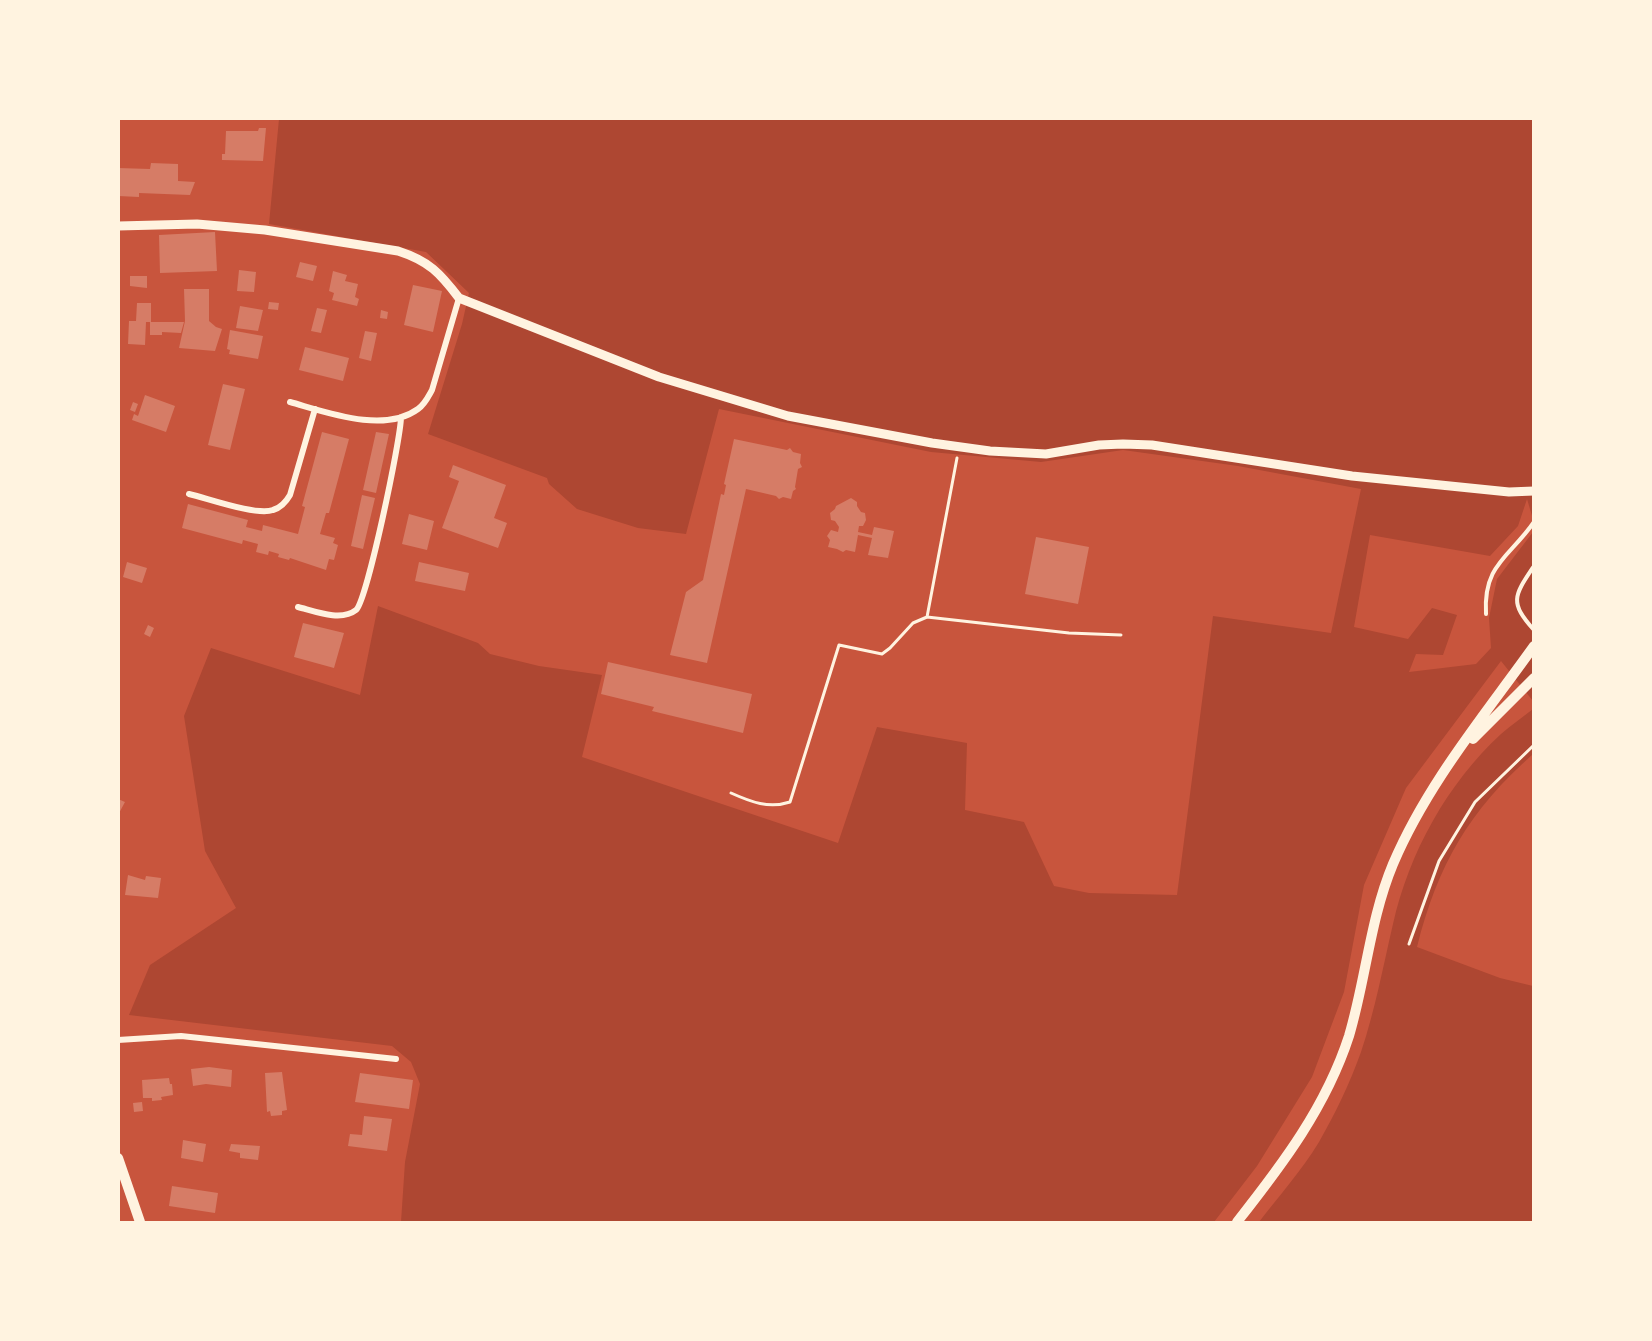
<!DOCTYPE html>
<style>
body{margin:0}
#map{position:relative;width:1652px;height:1341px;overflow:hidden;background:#c8553d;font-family:Poppins,sans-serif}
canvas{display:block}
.frame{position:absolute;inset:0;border:120px solid #fff3e0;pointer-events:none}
</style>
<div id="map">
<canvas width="1652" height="1341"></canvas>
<div class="frame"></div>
</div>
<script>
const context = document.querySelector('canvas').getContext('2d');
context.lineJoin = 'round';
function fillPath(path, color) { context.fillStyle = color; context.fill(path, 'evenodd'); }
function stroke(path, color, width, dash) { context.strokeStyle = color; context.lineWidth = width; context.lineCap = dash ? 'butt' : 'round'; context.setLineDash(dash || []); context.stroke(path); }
fillPath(new Path2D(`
 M279 119H1533V519L1527 499 1518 526 1490 556 1370 535 1354 627 1408 639 1432 608 1457 615 1443 655 1416 654 1409 672 1476 664 1491 648 1489 618 1497 579 1533 532V701L1501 661 1406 788 1364 885 1344 992 1312 1077 1257 1166 1214 1222H401L405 1162 420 1084 411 1062 392 1046 129 1015 150 965 236 908 205 851 184 716 211 648 360 695 378 606 478 643 490 654 539 666 602 675 582 757 838 843 877 727 967 743 965 810 1024 822 1054 886 1089 893 1177 895 1213 616 1331 633 1361 489 1238 466 1123 450 1041 462 931 452 719 409 686 534 638 528 577 509 549 484 547 478 428 434 462 324 469 293 426 252 269 224Z
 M1533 709V754C1469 811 1438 864 1417 947L1500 978 1533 986V1222H1259C1279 1196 1302 1170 1319 1142 1335 1114 1350 1083 1361 1052 1375 1010 1383 967 1393 924 1409 853 1447 784 1501 734 1511 725 1523 717 1533 709Z`), '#ae4732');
fillPath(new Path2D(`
 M259 128H266L263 161 222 160V154H225L226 131H258Z
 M151 163 178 164V181L195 182 190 195 139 193V197L118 196V168L150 169Z
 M215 232 217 271 160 273 159 235Z
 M300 262 317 266 313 281 296 277Z
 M239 270 256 272 254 292 237 291Z
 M333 271 347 275 345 281 358 284 355 297 359 299 357 306 332 300 334 293 329 291Z
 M130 276H147V288L130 286Z
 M413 285 442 291 433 332 404 325Z
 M184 289H209V321L216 327 222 329 215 351 179 348 185 321Z
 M269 302 279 303 278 310 268 309Z
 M137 303H151V322H184L181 333 162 332V335H150V322H146L145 345 128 344 129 321H136Z
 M240 306 263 310 258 331 236 328Z
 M317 308 327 310 321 333 311 331Z
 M381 310 388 312 387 319 380 318Z
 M230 330 263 336 258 359 229 354 230 350 227 349Z
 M365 331 377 333 371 361 359 358Z
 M305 347 349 358 343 381 299 370Z
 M223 384 245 389 230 450 208 445Z
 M145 395 175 406 166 432 132 420 134 414 138 416Z
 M133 402 138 404 135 412 130 410Z
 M322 432 349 439 329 513H326L320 534 335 538 333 543 338 545 334 560 329 559 326 570 290 558 289 560 278 557 279 554 269 551 268 555 256 552 258 544 243 540 242 544 182 528 188 504 248 520 246 527 262 531 263 525 298 534 305 507 302 506Z
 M376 432 389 434 376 493 363 490Z
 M734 439 787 450 790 448 793 452 801 454 800 463 802 467 798 469 795 487 796 489 793 491 791 499 783 497 779 499 776 496 746 489 707 663 670 655 686 592 703 580 721 494 724 495 726 485 724 484Z
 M453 465 506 485 494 518 507 523 498 548 442 528 459 481 449 477Z
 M362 495 375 498 363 549 351 546Z
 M851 498 857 502V506L861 512 865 513 866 520 863 526H859L858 532 872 535 874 527 894 531 888 558 868 555 872 538 858 535 855 552 846 550 843 552 837 549 828 547 830 540 827 536 831 530 838 532 839 527 835 521 831 520 830 513 835 509 836 506Z
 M409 514 434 521 427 550 402 544Z
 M1036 537 1089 547 1078 604 1025 594Z
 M127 562 147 568 142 583 123 577Z
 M419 562 469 573 465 591 415 581Z
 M303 623 344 633 334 668 294 657Z
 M148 625 154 628 150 637 144 634Z
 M608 662 752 694 743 733 652 711 654 707 601 694Z
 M118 799 125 802 118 815Z
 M128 875 145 880 146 876 161 878 158 898 125 895Z
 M209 1067 232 1070 231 1087 206 1084 193 1086 191 1069Z
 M282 1072 287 1110 282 1111V1115L271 1116 270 1111 267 1112 265 1073Z
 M360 1073 413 1080 409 1109 355 1102Z
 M169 1078 170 1084H172L173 1095 161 1097 162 1100 152 1101V1098H143L142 1080Z
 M142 1102 143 1111 134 1112 133 1103Z
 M364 1116 392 1119 387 1151 348 1146 350 1134 362 1135Z
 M183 1140 206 1144 203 1162 181 1158Z
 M231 1144 260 1146 258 1160 240 1158V1153L229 1151Z
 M172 1186 218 1193 215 1213 169 1206Z`), '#d67c66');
stroke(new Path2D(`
 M927 617 1069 633 1121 635
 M731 793C751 802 769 809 790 802L839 645 882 654 890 648 913 623 927 617 957 458
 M1409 944 1439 861 1475 802 1534 745`), '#fff3e0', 3);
stroke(new Path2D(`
 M1534 566C1514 596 1509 602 1534 630
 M1486 614C1483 564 1510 557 1534 522`), '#fff3e0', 4);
stroke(new Path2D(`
 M290 402C326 412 384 434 418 409 425 404 428 397 432 390L459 298
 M189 494C207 498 256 516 273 510 280 508 286 502 290 495L315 409
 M298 607C314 611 341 622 356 610 367 601 401 438 401 417
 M118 1040 181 1036 396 1059`), '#fff3e0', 6);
stroke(new Path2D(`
 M118 226 197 224 265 230 398 251C429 261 440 273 459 298L659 377 788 416 932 443 990 451 1046 454 1099 445 1123 444 1152 445 1352 476 1509 492 1534 491`), '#fff3e0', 9);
stroke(new Path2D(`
 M118 1158 140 1222`), '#fff3e0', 10);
stroke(new Path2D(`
 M1473 739 1534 678
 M1237 1222C1282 1165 1326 1107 1349 1036 1366 979 1370 919 1393 864 1427 784 1484 716 1534 646`), '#fff3e0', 10);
</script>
